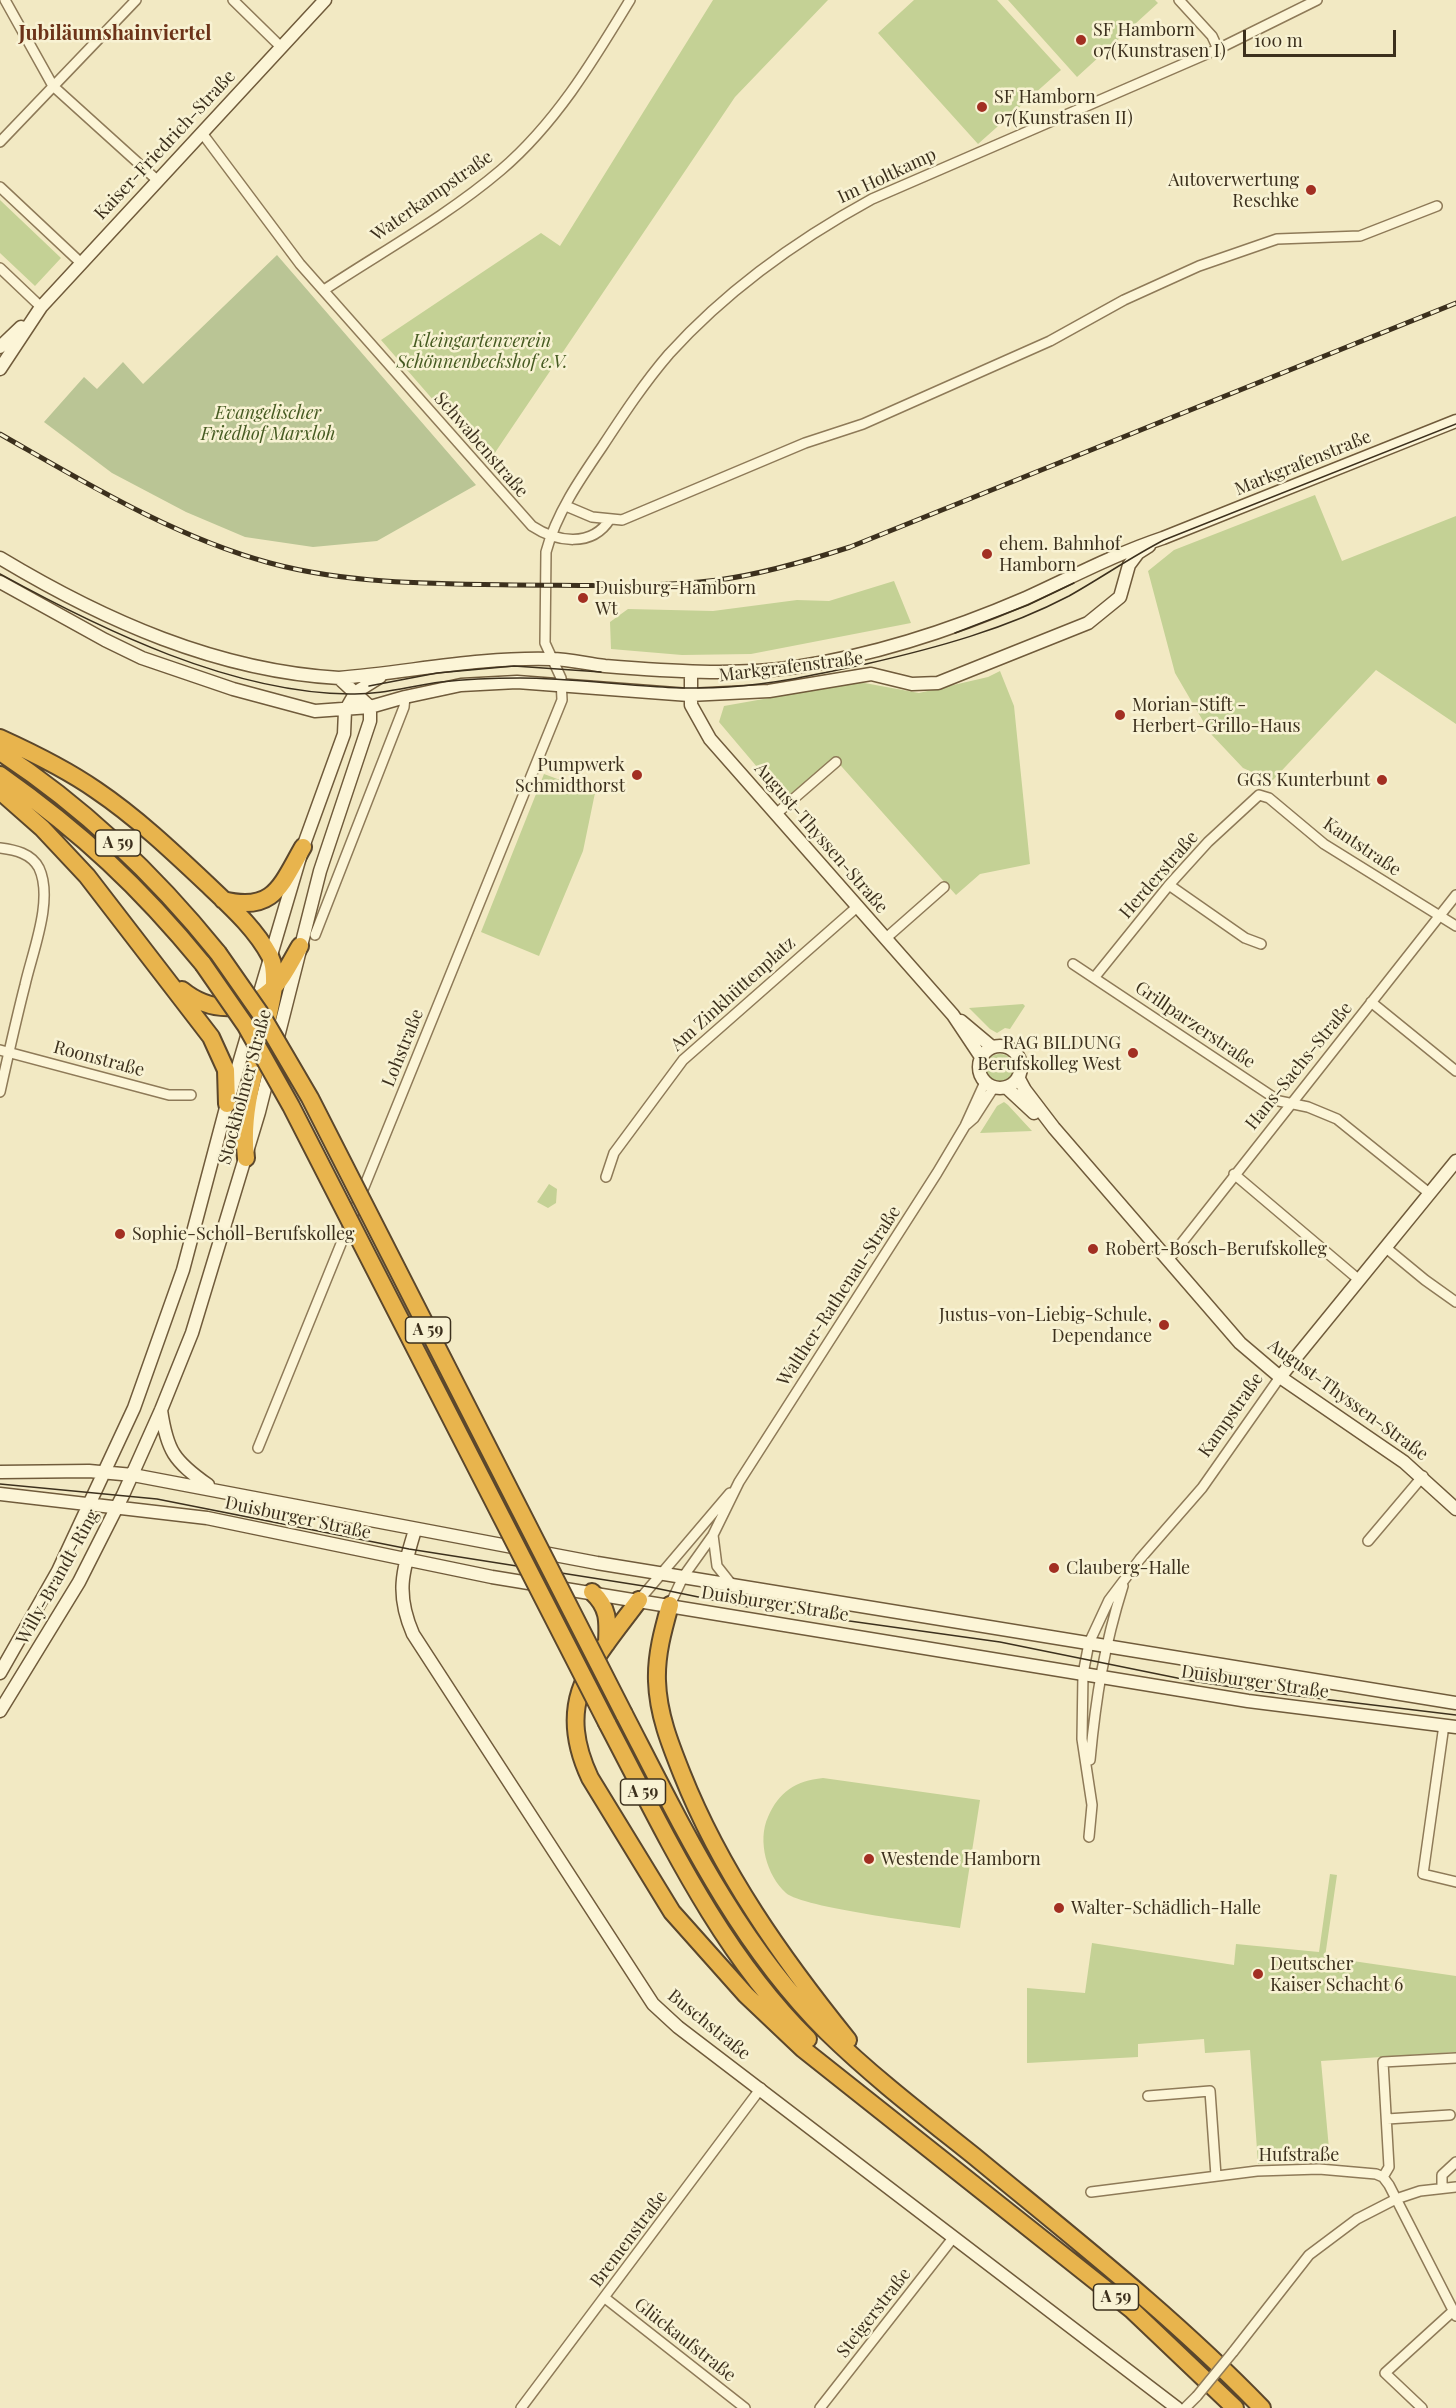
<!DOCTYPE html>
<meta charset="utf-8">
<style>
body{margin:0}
#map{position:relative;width:1456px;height:2408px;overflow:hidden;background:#f2e9c3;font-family:"Playfair Display",serif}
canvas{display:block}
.scale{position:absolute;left:1243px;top:30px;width:153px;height:27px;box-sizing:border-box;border:3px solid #3c301d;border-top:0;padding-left:8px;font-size:18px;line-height:21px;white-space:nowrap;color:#3c301d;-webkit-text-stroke:4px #f8f2d3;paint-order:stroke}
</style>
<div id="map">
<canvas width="1456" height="2408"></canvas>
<div class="scale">100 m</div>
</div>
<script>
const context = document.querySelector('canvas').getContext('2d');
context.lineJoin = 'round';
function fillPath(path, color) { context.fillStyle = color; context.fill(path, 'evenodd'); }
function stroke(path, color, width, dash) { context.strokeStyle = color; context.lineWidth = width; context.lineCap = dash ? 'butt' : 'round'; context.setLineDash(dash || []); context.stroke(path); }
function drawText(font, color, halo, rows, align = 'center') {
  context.font = font + ' "Playfair Display",serif'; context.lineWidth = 5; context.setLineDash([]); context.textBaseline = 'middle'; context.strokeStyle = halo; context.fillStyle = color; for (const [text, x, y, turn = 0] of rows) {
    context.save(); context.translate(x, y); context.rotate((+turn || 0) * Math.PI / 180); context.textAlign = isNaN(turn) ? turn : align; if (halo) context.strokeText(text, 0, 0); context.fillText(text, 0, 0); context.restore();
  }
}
fillPath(new Path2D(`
 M713 0H828L735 97 488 463 381 340 541 233 560 246Z
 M914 0H997L1061 70 978 144 878 33Z
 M1008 0H1155L1158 3 1077 77Z
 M0 200 61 258 35 286 0 253Z
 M1315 495 1342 561 1456 516V724L1376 670 1272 781 1243 768 1210 733 1175 673 1148 571 1174 550Z
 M894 581 911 623 751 654 682 655 611 649 610 622 628 609 713 611 797 600 829 601Z
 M1000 671 1014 706 1030 864 980 874 956 895 834 758 785 800 719 722 724 706 859 682 919 693 988 677Z
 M544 774 595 793 583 851 539 956 481 932Z
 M1023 1004 1025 1006 1010 1029 1005 1028 997 1033 990 1029 969 1008Z
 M986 1068a14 14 0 1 1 28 0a14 14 0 1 1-28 0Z
 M1004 1102 1008 1105 1032 1131 980 1133 997 1106Z
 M549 1184 557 1189 556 1203 548 1208 537 1202Z
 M823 1778 980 1800 960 1928C930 1923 803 1908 786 1893 767 1876 757 1841 768 1817 779 1792 795 1781 823 1778Z
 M1330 1874 1337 1875 1325 1957 1456 1976V2052L1321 2061 1330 2160 1258 2164 1250 2050 1205 2053 1204 2039 1138 2044V2057L1027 2063V1988L1085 1993 1092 1943 1234 1965 1236 1944 1319 1952Z`), '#c4d195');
fillPath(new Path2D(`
 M277 255 476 485 377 541 313 547 245 537 186 512 112 473 44 422 84 377 97 389 123 362 143 384Z`), '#bac595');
const street = new Path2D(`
 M5 0 53 86 157 180
 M233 0 281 47
 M1179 0 1212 36 1218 49
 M202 133 300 264 532 526C556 542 592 548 610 519
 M0 142 136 0
 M0 187 81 263
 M0 268 41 307
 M324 290C383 251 447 216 501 170 556 123 593 61 630 0
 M566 506 592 517 622 520 805 443 863 424 1050 341 1124 300 1199 266 1277 239 1360 236 1437 206
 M776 814 836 762
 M0 848C15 850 31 853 39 868 54 900 32 953 25 985 16 1020 8 1056 0 1092
 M1169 885 1245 938 1261 944
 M315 935 404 707 405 697
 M885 939 944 887
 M1073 964 1279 1101 1308 1107 1337 1119 1429 1193
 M1094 978 1169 885 1208 842 1259 795 1269 798 1324 844 1456 926
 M1371 1002 1456 1071
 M0 1050 169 1095H191
 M966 1125 974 1118 994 1087
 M1234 1174 1358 1279
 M606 1177 614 1153 683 1060 857 907
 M1385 1247 1425 1280 1456 1302
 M1169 1259 1456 895
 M258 1448 562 700 561 678 545 643 546 552C556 514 580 479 602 447 623 415 644 383 669 354 726 291 797 240 872 199L1218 49 1317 0
 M713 1535 717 1566 732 1585
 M1368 1541 1423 1476
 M639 1600 730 1493
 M670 1605 683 1577 713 1535 739 1482 937 1173 965 1126 985 1082
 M1444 1725 1423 1874 1456 1882
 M1090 1760C1096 1696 1104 1647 1123 1586
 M1089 1837 1092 1805 1082 1739 1083 1674 1089 1643 1109 1600 1140 1559 1202 1488 1280 1377
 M1148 2096 1210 2091 1216 2176
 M1387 2119 1450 2115
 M1383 2177 1389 2167 1383 2062 1456 2058
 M1442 2187V2175L1456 2162
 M1091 2192 1257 2171 1319 2169 1376 2174 1383 2177 1389 2185 1456 2316
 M605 2298 745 2408
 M1233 2352 1309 2255 1357 2219 1396 2199 1420 2191 1456 2187
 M521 2408 761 2088
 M820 2408 953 2238
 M1185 2408 1197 2396
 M1422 2408 1385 2373 1452 2312`);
const secondary = new Path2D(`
 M0 347 21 327
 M0 369 41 307 325 0
 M0 558C103 620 217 671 339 678 410 672 480 657 551 659 569 659 587 664 605 666 668 671 734 676 796 667 876 655 952 630 1026 598 1072 577 1115 554 1163 538L1456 421
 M0 582 105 640 142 658 233 689 315 711 370 707 405 697 461 685 517 682 689 695 769 691 871 674 912 684 938 683 1088 623 1120 597 1129 565 1138 553 1149 546
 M691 672V705L710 739 953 1015 981 1057
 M961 1021 992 1047
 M979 1067a21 21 0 1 1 42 0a21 21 0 1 1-42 0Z
 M1018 1077 1025 1090 1054 1128 1240 1343 1280 1377 1404 1462 1456 1509
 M1006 1087 1034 1113
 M1280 1377 1456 1161
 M161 1410C167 1451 174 1461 208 1485
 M0 1472 89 1471 133 1475 597 1563 1456 1703
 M0 1494 207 1518 492 1577 1248 1701 1456 1727
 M415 1530C403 1570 395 1593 413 1634L653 2004 678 2027 1177 2408
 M0 1673 58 1571 134 1408 183 1270 227 1104 303 847 344 734 345 711 356 692 380 677
 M0 1711 79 1582 123 1495 161 1410 192 1333 259 1112 320 871 370 721V707L339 678`);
const highway = new Path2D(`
 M0 738C33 753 66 769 96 790 136 817 172 851 207 884 230 906 255 928 270 956 275 966 274 976 274 987 266 1044 239 1099 246 1158
 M0 752C84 807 155 875 218 953
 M0 775C82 833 140 887 203 964
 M0 791 42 828 87 876 211 1037 226 1070 227 1104
 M223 900C274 913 281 885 303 847
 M182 990C210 1013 248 1014 275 986 285 975 292 959 300 946
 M592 1592C609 1608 608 1621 607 1643
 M639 1600C593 1662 553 1699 590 1778L672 1912 746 1995 803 2049 1132 2310 1235 2408
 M670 1605C663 1630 656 1655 657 1681 658 1714 670 1744 682 1774 721 1872 782 1958 848 2040
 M624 1714C682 1826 737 1943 827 2032 873 2077 924 2116 974 2156 1072 2237 1173 2316 1262 2408
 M607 1723C665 1833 718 1950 808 2039`);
stroke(street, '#8e7a58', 12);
stroke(secondary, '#705b3b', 15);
stroke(highway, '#5b472c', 20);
stroke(street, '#fcf5d7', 9);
stroke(secondary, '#fcf5d7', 12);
stroke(highway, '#e8b44d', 16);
stroke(new Path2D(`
 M0 574C102 630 232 693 350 694 381 695 410 686 441 682 467 679 493 678 520 678 589 678 659 692 728 687 775 684 820 674 866 664 936 648 1006 629 1069 596 1101 578 1131 557 1164 540L1456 424
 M955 633 1028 605 1074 583
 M369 686 437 673 514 666 601 672
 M0 1484 157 1499 409 1549 650 1587 742 1606 1000 1642 1192 1681 1265 1692 1456 1715`), '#3c301d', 1.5);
const rail = new Path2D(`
 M0 434C86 483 174 537 270 563 348 584 433 584 514 585 581 585 650 588 718 580 763 574 807 561 850 547L1456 303`);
stroke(rail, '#3c301d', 5);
stroke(rail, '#f8f2d3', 3, [9]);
const streetBridge = new Path2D(`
 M1197 2396 1233 2352`);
const highwayBridge = new Path2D(`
 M218 953 262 1016 310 1098 624 1714
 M203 964 246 1026 291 1106 607 1723`);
stroke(streetBridge, '#8e7a58', 12, []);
stroke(highwayBridge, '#5b472c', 20, []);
stroke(streetBridge, '#fcf5d7', 9);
stroke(highwayBridge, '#e8b44d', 16);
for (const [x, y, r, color] of [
 [1081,40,6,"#a22f22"],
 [982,107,6,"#a22f22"],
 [1311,190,6,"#a22f22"],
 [987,554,6,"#a22f22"],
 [583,598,6,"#a22f22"],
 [1120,715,6,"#a22f22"],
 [637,775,6,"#a22f22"],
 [1382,780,6,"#a22f22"],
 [1133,1053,6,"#a22f22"],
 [120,1234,6,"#a22f22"],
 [1093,1249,6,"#a22f22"],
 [1164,1325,6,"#a22f22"],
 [1054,1568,6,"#a22f22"],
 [869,1859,6,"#a22f22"],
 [1059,1908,6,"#a22f22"],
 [1258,1974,6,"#a22f22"]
]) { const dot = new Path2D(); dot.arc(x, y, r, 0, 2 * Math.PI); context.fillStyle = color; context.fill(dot); stroke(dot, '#f8f2d3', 2); }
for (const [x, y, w] of [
 [118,843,45],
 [428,1330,45],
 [643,1792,45],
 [1116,2297,45]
]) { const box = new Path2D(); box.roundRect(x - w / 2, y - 13, w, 26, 4.5); context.fillStyle = '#f8f2d3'; context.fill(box); stroke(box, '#3c301d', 1.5); }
drawText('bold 16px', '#3c301d', null, [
 ["A 59",118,843],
 ["A 59",428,1330],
 ["A 59",643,1792],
 ["A 59",1116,2297]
]);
drawText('18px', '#3c301d', '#f8f2d3', [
 ["SF Hamborn",1093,30],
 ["07(Kunstrasen I)",1093,51],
 ["SF Hamborn",994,97],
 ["07(Kunstrasen II)",994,118],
 ["Autoverwertung",1299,180,"right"],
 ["Reschke",1299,201,"right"],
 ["ehem. Bahnhof",999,544],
 ["Hamborn",999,565],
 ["Duisburg-Hamborn",595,588],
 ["Wt",595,609],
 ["Morian-Stift -",1132,705],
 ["Herbert-Grillo-Haus",1132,726],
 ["Pumpwerk",625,765,"right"],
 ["Schmidthorst",625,786,"right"],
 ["GGS Kunterbunt",1370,780,"right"],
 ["RAG BILDUNG",1121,1043,"right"],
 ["Berufskolleg West",1121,1064,"right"],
 ["Sophie-Scholl-Berufskolleg",132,1234],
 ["Robert-Bosch-Berufskolleg",1105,1249],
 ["Justus-von-Liebig-Schule,",1152,1315,"right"],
 ["Dependance",1152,1336,"right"],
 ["Clauberg-Halle",1066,1568],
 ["Westende Hamborn",881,1859],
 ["Walter-Schädlich-Halle",1071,1908],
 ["Deutscher",1270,1964],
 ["Kaiser Schacht 6",1270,1985]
], 'left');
drawText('18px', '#3c301d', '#f8f2d3', [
 ["Kaiser-Friedrich-Straße",165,145,-47],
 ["Im Holtkamp",887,176,-25],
 ["Waterkampstraße",432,196,-35],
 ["Schwabenstraße",481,445,49],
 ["Markgrafenstraße",1303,463,-22],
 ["Markgrafenstraße",791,667,-7],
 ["August-Thyssen-Straße",821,838,49],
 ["Kantstraße",1362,847,34],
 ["Herderstraße",1159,875,-49],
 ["Am Zinkhüttenplatz",733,994,-42],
 ["Grillparzerstraße",1195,1025,34],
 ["Lohstraße",403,1048,-68],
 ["Roonstraße",99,1059,15],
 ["Hans-Sachs-Straße",1299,1066,-51],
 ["Stockholmer Straße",245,1087,-75],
 ["Walther-Rathenau-Straße",839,1296,-57],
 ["August-Thyssen-Straße",1348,1400,36],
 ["Kampstraße",1231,1415,-55],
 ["Duisburger Straße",298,1518,12],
 ["Willy-Brandt-Ring",58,1577,-61],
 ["Duisburger Straße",775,1604,9],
 ["Duisburger Straße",1255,1682,8],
 ["Buschstraße",709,2025,39],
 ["Hufstraße",1299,2155],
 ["Bremenstraße",629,2239,-53],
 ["Steigerstraße",874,2313,-52],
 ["Glückaufstraße",685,2340,38]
]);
drawText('italic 18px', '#465b22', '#f8f2d3', [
 ["Kleingartenverein",482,341],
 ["Schönnenbeckshof e.V.",482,362],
 ["Evangelischer",268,413],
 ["Friedhof Marxloh",268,434]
]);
drawText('bold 20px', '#6d3319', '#f8f2d3', [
 ["Jubiläumshainviertel",115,34]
]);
</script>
